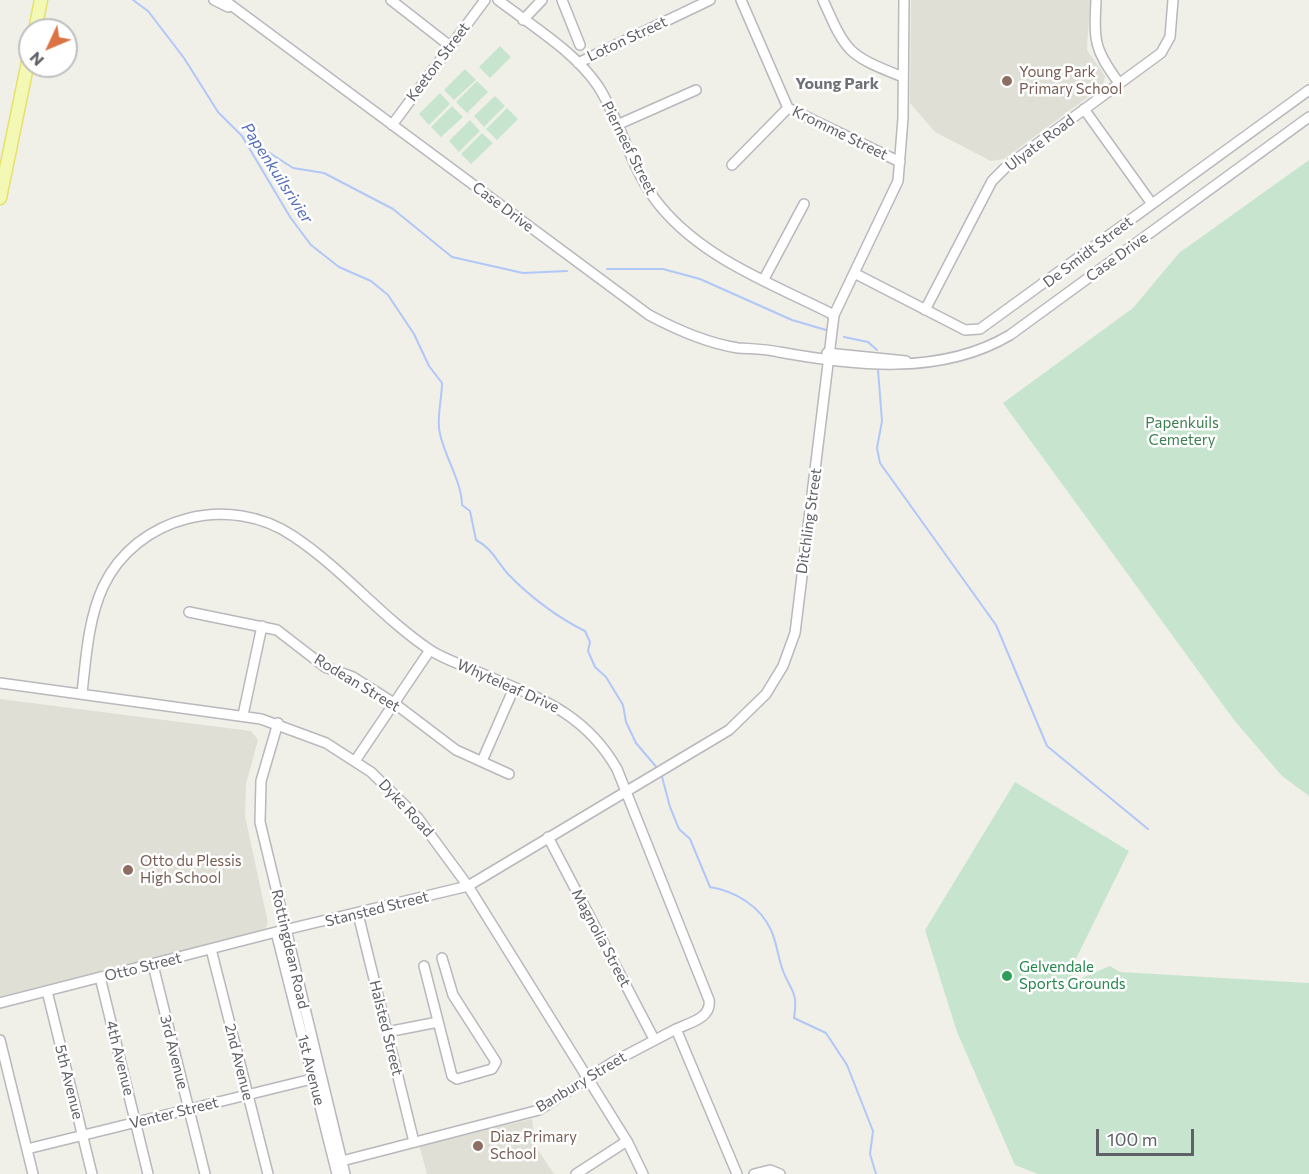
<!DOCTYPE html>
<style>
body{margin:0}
#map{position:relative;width:1309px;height:1174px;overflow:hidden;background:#f0f0e8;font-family:Commissioner,sans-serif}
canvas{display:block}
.north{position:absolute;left:18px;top:18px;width:60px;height:60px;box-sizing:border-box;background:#fff;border:2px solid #bfc0c2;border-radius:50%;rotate:226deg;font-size:16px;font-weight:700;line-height:24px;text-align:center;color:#5f6167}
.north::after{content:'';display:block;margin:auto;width:21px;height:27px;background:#db7343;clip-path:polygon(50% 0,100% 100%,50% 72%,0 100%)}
.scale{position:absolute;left:1096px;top:1129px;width:98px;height:27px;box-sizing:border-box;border:3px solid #5f6167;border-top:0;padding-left:8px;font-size:18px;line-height:21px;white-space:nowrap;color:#5f6167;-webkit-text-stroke:4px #fff;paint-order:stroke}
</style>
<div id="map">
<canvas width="1309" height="1174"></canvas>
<div class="north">N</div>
<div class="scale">100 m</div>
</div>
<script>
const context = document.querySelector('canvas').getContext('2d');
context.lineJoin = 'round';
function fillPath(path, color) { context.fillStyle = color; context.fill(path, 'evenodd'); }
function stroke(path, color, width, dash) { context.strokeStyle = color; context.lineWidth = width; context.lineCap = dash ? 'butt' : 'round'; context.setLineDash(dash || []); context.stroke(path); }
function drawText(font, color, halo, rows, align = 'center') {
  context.font = font + ' Commissioner,sans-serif'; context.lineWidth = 5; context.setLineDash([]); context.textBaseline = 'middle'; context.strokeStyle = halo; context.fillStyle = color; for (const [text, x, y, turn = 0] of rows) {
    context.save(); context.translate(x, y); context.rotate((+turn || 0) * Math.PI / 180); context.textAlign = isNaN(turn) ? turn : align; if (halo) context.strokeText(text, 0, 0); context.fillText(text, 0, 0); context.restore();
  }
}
fillPath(new Path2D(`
 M911 0H1090L1087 50 1105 76 1103 86 1004 159 991 161 935 132 910 103Z
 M0 699 251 731 258 740 246 784 245 816 268 923 264 931 0 997Z
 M532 1119 536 1147 554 1174H427L419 1145Z`), '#e0dfd6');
fillPath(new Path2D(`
 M500 46 511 57 490 78 479 67Z
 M465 69 476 80 454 100 444 90Z
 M477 81 488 92 467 113 456 102Z
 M440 93 450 104 429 125 419 114Z
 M495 96 505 106 484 127 474 116Z
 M452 106 463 117 441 137 431 127Z
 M507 108 518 119 497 140 486 129Z
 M470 120 480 131 459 152 449 141Z
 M482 133 493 143 471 164 461 154Z
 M1309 160V796L1282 776 1234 720 1003 403 1133 308 1179 253Z
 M1015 782 1129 851 1070 971 1077 980 1110 966 1120 972 1309 983V1174H1038L1015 1165 957 1032 925 930Z`), '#c7e5ce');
stroke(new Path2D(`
 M133 0 148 11 184 58 218 112 242 136 290 217 311 245 339 267 371 281 388 295 414 334 429 366 442 383C442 399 436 419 440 434 445 457 462 483 462 505L470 511 476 540C492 548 497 562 508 574 529 596 558 618 585 631L590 642 588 651 595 667 606 677 623 705 626 722 636 743 658 769
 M245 137 293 168 324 173 393 209 452 257 523 273 567 271
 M607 269H663L700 279 792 320 826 330
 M844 337 868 342 877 350
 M878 370 882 421 877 448 880 463 996 625 1047 746 1148 829
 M661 773 670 807 679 829 690 839 710 887C735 891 760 906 771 930 777 943 778 958 783 971 792 993 798 991 794 1018L826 1033 847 1065 873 1131 870 1154 876 1174`), '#b0c7f8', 2);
const minor = new Path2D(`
 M214 0 228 7
 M224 0 649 315C677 330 706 343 738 348 752 349 766 349 779 352 856 366 941 376 1010 335L1309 117
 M391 0 450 46
 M498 0C531 25 574 51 598 86 623 125 631 172 661 207 705 260 775 285 834 315
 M562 0 580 45
 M741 0 788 108 900 162
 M823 0C847 54 848 55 903 77
 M1096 0C1094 42 1094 49 1119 83
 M523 20 542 0
 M578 63 710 0
 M1084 109 1152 204
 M392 125 485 0
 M617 125 696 90
 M732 165 788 108
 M854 273 965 330 980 329 1309 90
 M764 279 804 204
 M925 310 992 181 1007 166 1161 53 1170 37 1173 0
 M827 353 906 361
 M189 612 277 630 325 667 353 677 394 703 456 750 509 774
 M0 683 261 719 326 743 371 772 418 818 468 886 628 1143 643 1174
 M82 693C86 658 88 620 103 587 136 516 230 493 293 536 343 569 381 617 430 650 442 658 457 663 471 669 532 696 582 708 617 769L709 1000C712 1018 689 1023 676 1029L737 1174
 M243 715 262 626
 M278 723 261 781 260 822 345 1174
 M355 761 430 650
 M482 761 514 688
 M548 837 654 1039
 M358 914 414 1142
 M276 932 337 1174
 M211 949 268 1174
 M153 965 205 1174
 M424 966 452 1076 457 1079 492 1069 496 1062 453 995 442 958
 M100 977 148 1174
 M47 991 92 1174
 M0 1003 276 932 468 886 729 730 766 694 783 666 795 633 834 315 898 181 903 118 904 0
 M387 1032 438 1022
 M0 1040 33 1174
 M27 1149 320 1077
 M342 1161 539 1110 613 1062 676 1029
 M576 1174 627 1141
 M754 1174 770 1170 780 1174`);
const major = new Path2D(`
 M35 30 41 0
 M0 198 30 52`);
stroke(minor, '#b8b8bd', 12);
stroke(major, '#e6e16b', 15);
stroke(minor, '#fff', 9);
stroke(major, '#f3f8b5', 12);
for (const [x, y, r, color] of [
 [1007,81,6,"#8d6e63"],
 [128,870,6,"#8d6e63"],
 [1007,976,6,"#2e9e5b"],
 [478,1146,6,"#8d6e63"]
]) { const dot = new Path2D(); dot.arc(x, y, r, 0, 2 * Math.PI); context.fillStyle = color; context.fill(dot); stroke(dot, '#fff', 2); }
drawText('15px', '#5f6167', '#fff', [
 ["Loton Street",627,39,-25],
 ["Keeton Street",438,62,-53],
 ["Kromme Street",840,133,26],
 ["Ulyate Road",1040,143,-37],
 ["Pierneef Street",629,148,63],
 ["Case Drive",503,207,37],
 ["De Smidt Street",1088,252,-37],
 ["Case Drive",1117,257,-36],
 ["Ditchling Street",809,521,-82],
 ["Rodean Street",357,683,31],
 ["Whyteleaf Drive",508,686,24],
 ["Dyke Road",406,808,47],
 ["Stansted Street",377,909,-14],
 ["Magnolia Street",601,938,62],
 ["Rottingdean Road",290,949,77],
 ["Otto Street",143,967,-14],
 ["Halsted Street",386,1028,76],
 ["3rd Avenue",174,1052,76],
 ["4th Avenue",120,1058,76],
 ["2nd Avenue",239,1062,76],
 ["1st Avenue",311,1070,76],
 ["5th Avenue",69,1082,76],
 ["Banbury Street",581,1082,-31],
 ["Venter Street",174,1113,-14]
]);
drawText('15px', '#785e54', '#fff', [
 ["Young Park",1019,72],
 ["Primary School",1019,89],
 ["Otto du Plessis",140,861],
 ["High School",140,878],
 ["Diaz Primary",490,1137],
 ["School",490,1154]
], 'left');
drawText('15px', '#3d8050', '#fff', [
 ["Papenkuils",1182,423],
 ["Cemetery",1182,440]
]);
drawText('15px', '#27864d', '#fff', [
 ["Gelvendale",1019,967],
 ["Sports Grounds",1019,984]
], 'left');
drawText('bold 16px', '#707279', '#fff', [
 ["Young Park",837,84]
]);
drawText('italic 16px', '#536dba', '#fff', [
 ["Papenkuilsrivier",277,173,57]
]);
</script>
